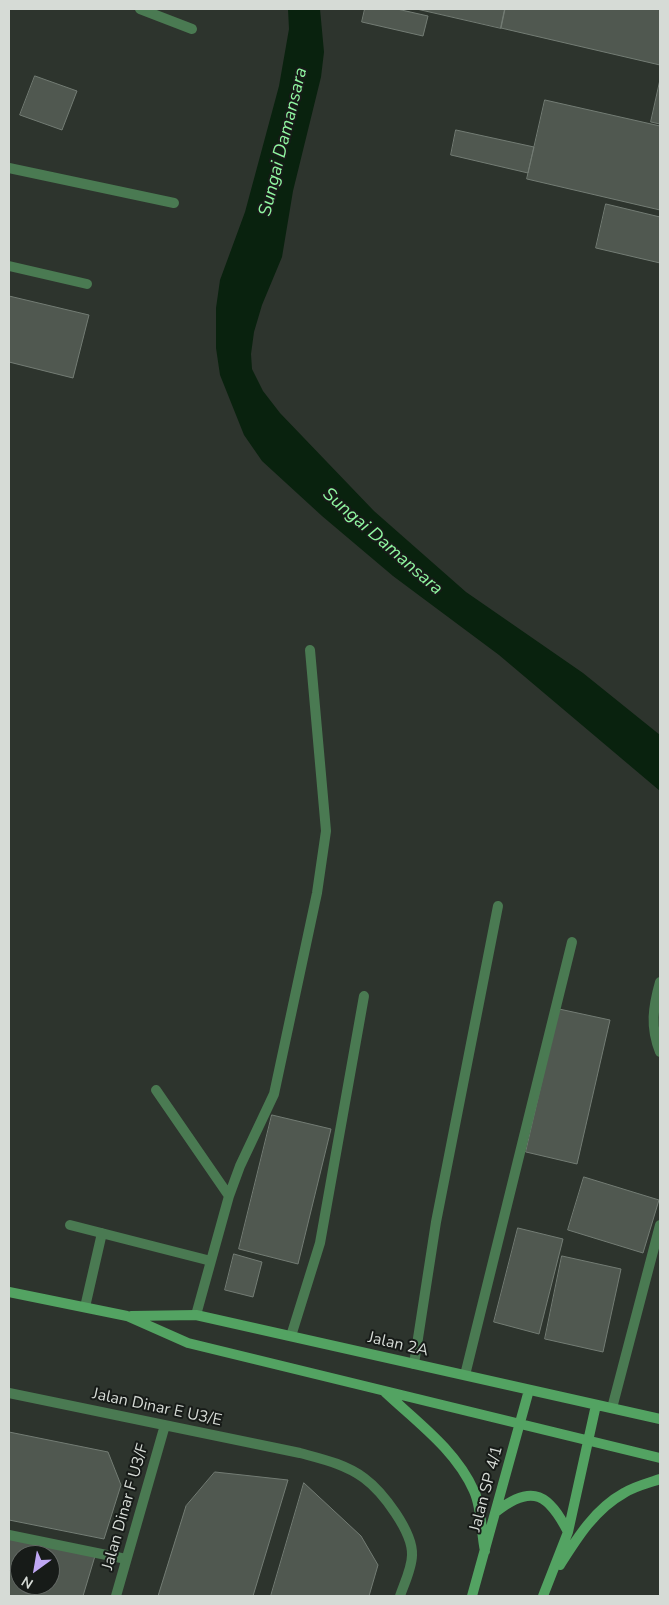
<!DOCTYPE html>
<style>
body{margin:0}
#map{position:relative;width:669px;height:1605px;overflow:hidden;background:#2d342d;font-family:"Nunito Sans",sans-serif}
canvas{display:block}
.frame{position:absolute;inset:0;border:10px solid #d6dbd6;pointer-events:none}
.north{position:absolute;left:10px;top:1545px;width:50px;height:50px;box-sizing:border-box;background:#171b18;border:1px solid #636864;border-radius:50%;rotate:212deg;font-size:14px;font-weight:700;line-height:20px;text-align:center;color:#d6dbd6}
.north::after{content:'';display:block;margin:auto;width:18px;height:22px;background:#c0a8f4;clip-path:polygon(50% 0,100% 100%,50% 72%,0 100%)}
</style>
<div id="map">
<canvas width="669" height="1605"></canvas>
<div class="frame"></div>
<div class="north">N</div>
</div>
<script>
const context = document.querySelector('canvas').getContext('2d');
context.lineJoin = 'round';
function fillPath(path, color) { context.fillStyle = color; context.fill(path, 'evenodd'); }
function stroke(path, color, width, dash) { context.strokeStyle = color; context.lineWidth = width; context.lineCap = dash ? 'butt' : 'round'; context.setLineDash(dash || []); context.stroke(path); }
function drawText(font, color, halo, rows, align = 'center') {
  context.font = font + ' "Nunito Sans",sans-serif'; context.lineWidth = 4; context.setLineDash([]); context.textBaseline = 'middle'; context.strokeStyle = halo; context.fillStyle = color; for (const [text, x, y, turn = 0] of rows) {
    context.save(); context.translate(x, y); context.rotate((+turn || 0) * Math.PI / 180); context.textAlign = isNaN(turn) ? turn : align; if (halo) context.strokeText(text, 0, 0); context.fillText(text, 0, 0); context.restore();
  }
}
fillPath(new Path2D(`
 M288 9H320L324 52 321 77 293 191 282 257 262 305 254 332 251 354 252 369 263 391 280 413 374 511 466 592 583 673 660 735V791L499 655 393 576 322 516 262 461 244 435 220 375 216 348V308L220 280 245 212 279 86 289 29Z`), '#09220e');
const building = new Path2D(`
 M365 9H397L428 16 423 36 362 22Z
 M417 9H505L501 28Z
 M505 9H660V65L501 28Z
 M35 76 77 91 62 130 20 115Z
 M660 80V124L651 122Z
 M545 100 660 126V210L527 179Z
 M456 130 534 147 528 173 451 155Z
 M606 204 660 217V263L596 248Z
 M9 296 89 315 73 378 9 362Z
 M559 1009 610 1020 577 1164 526 1152Z
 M272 1115 331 1129 298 1264 239 1249Z
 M584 1177 659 1200 643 1253 568 1230Z
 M518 1228 563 1239 539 1334 494 1322Z
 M234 1254 262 1262 253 1297 225 1290Z
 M562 1256 621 1269 603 1352 545 1339Z
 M9 1432 108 1452 121 1485 104 1539 9 1520Z
 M215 1472 288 1480 253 1596H158L186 1506Z
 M304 1483 361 1536 378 1565 369 1596H271Z
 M9 1539 95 1556 83 1596H9ZM20 1555H50V1585H20Z`);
fillPath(building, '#505850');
stroke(building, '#737c74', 1);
stroke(new Path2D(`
 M140 9 192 29
 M9 168 174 203
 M9 266 87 284
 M660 982C653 1007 650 1027 660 1052
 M156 1090 229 1196
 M70 1225 211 1261
 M85 1307 102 1233
 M196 1315 229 1196 240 1166 274 1094 317 893 326 831 310 650
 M291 1336 320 1243 364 996
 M414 1364 436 1222 498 906
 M465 1375 572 942
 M612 1408 660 1225
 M9 1535 126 1559`), '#4a7a52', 10);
stroke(new Path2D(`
 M9 1393 300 1453C322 1459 345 1464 364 1478 383 1492 413 1532 412 1555 412 1568 404 1584 400 1596
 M116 1596 165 1425`), '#4a7a52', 10);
stroke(new Path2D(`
 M9 1292 127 1316 188 1343 660 1458
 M131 1316 196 1315 660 1419
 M385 1392C417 1422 456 1450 474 1491 482 1508 481 1533 485 1551
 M497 1511C533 1483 549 1495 568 1532
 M560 1565C577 1538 595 1509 624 1493 635 1486 649 1483 660 1479
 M472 1596 529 1390
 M543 1596 568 1532 596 1405`), '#53a362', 10);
drawText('16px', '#d6dbd6', '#171b18', [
 ["Jalan 2A",398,1345,13],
 ["Jalan Dinar E U3/E",157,1408,12],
 ["Jalan SP 4/1",487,1489,-75],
 ["Jalan Dinar F U3/F",126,1507,-74]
]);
drawText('italic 18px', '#90f7a1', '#171b18', [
 ["Sungai Damansara",284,142,-76],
 ["Sungai Damansara",382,542,41]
]);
</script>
